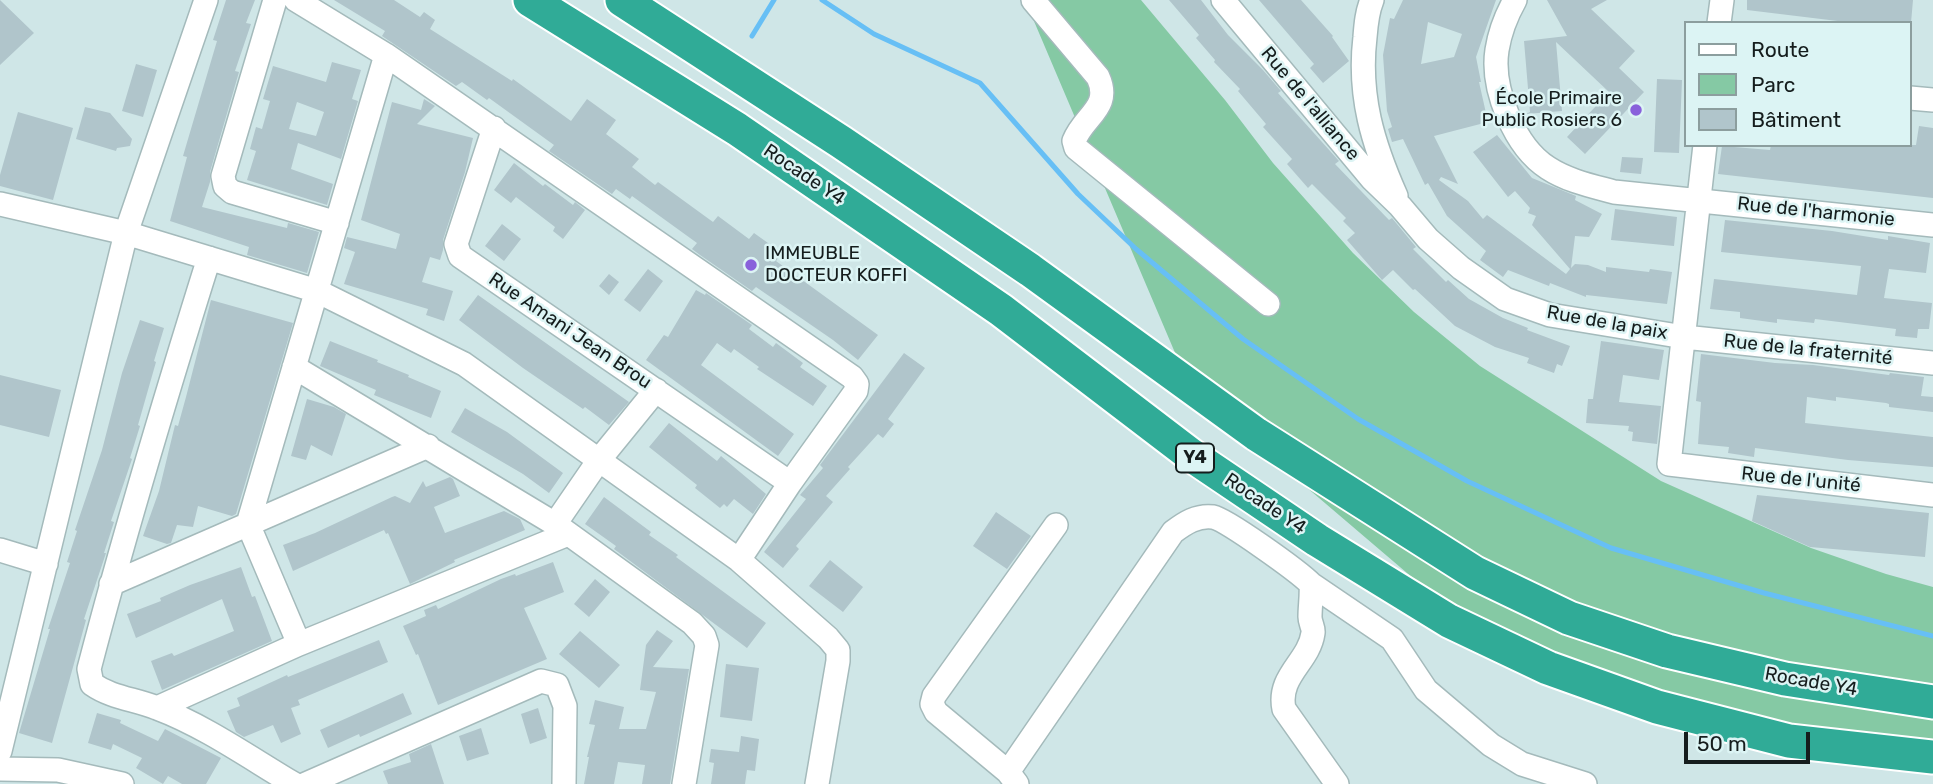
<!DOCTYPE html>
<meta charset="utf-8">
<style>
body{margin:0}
#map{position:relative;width:1933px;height:784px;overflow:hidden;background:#cfe6e7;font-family:Rubik,sans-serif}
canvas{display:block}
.legend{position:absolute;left:1684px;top:21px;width:228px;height:126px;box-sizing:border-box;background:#dcf4f4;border:2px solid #8c9e9e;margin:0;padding:9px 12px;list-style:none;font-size:21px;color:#151d1d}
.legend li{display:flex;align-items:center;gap:14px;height:35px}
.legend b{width:35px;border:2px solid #8c9e9e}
.scale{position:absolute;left:1684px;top:732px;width:126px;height:32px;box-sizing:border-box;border:4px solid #151d1d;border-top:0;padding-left:9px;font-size:21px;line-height:24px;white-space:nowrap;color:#151d1d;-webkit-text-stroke:5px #dcf4f4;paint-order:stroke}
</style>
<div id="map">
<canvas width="1933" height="784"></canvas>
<ul class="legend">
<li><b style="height:9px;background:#fff"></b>Route</li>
<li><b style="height:19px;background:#85c9a4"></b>Parc</li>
<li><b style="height:19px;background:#b0c5cb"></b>Bâtiment</li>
</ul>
<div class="scale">50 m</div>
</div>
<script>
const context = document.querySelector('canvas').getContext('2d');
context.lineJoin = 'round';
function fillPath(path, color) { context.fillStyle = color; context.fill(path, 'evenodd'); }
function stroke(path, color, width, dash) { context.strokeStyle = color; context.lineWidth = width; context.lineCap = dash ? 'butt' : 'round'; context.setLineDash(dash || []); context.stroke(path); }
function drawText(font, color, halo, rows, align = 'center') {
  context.font = font + ' Rubik,sans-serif'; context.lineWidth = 5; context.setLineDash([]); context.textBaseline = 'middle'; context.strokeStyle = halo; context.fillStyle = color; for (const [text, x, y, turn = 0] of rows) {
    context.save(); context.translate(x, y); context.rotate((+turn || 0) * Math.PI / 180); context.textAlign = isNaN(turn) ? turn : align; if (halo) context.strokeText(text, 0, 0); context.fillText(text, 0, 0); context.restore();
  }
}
fillPath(new Path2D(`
 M1025 0H1141L1225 100 1273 163 1353 253 1414 312 1480 366 1661 481 1811 548 1886 574 1933 587V750L1696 709 1502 654 1190 388Z`), '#85c9a4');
stroke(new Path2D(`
 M822 0 874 34 980 83 1078 194 1136 249 1243 339 1358 419 1467 481 1611 548 1764 593 1933 636
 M752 36 774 0`), '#67bff5', 5);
fillPath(new Path2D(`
 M0 0 34 33 0 65Z
 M226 0H255L246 23 251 24 235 71 239 72 210 172V182L202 207 287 228 288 223 319 232 307 273 247 255 249 247 170 221 187 157 183 156 217 41 213 40Z
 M334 0H394L420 17 424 12 435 20 430 29 512 81 513 79 571 121 587 99 616 120 606 134 639 159 632 167 655 185 658 182 713 222 718 216 749 239 754 233 782 253 776 261 878 335 858 360 833 340 756 287 752 291 700 255 692 249 697 243 632 196 630 199 616 189 612 194 549 151 554 145 489 98 487 100 462 82 456 86 382 36 385 31Z
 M1169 0H1201L1228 35 1263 70 1281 91 1278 93 1339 161 1335 164 1389 220 1392 218 1416 247 1413 249 1446 282 1448 280 1469 299 1503 318 1528 328 1527 330 1570 346 1562 366 1557 364 1554 373 1527 363 1529 358 1495 347 1455 326 1415 289 1413 290 1393 270 1382 280 1347 240 1355 233 1343 221 1346 218 1312 184 1308 188 1287 164 1292 159 1263 127 1266 124 1238 91 1240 89 1214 62 1215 60 1196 38 1199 35Z
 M1259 0H1301L1333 36 1332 37 1349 61 1323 83 1310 68 1314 64Z
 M1403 0H1496L1476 57 1481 82H1479L1488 122 1434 136 1458 184 1441 177 1439 180 1468 201 1483 219 1487 215 1566 274 1570 269 1532 225 1536 216 1528 213 1530 208 1515 191 1508 197 1473 152 1497 135 1532 178 1576 196 1575 200 1602 214 1589 237 1575 236 1571 268 1575 264 1588 265 1606 272V267L1649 272 1650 269 1672 272 1667 304 1586 295V297L1550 283 1549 286 1508 270 1503 277 1480 260 1486 251 1447 216 1428 183 1425 185 1403 139 1392 142 1388 129 1392 127 1387 111 1383 55 1390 18 1394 19ZM1428 22 1462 34 1454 57 1421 64Z
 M1547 0H1607L1591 9 1635 51 1619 68 1644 92 1585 154 1567 137 1609 92 1556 42 1562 111 1526 114 1530 112 1524 41 1567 36Z
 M1747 0H1913L1911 23H1854L1747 10Z
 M332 62 361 70 352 99 358 101 341 159 298 143 291 169 333 184 327 205 247 180 256 151 250 149 256 127 262 129 270 101 263 99 273 66 326 82ZM297 102 324 112 316 136 289 129Z
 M136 64 157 70 143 117 122 111Z
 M1657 79 1682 80 1679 153 1654 152Z
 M424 99 435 106 417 124 473 138 465 172 443 240V250L440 260 430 257 422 282 453 291 444 321 426 315 428 309 344 284 355 252 344 248 347 237 396 249 400 234 361 220 392 102 421 110Z
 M85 107 110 113 132 139 130 146 117 148 116 151 76 139Z
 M18 112 73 128 53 200 0 186V175Z
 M1919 126 1933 128V198L1718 174 1722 146 1770 150 1771 145H1916Z
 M1622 157 1643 158 1641 174 1620 172Z
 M514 163 543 186 545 184 573 205 575 202 585 210 563 239 553 231 555 227 516 197 511 203 494 190Z
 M1615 209 1677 217 1674 246 1611 240Z
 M1725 220 1832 231 1888 240V236L1930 243 1926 273 1889 269 1884 298 1932 303 1929 329H1918L1917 338 1895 336 1896 329 1815 319 1814 323 1777 319V323L1740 318V312L1710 309 1714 279 1857 295 1861 266 1721 252Z
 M502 224 521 239 504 261 485 246Z
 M648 269 663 281 640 312 624 300Z
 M609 274 619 282 609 295 599 286Z
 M696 290 705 295 706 293 752 325 749 329 773 347 776 343 803 363 800 367 827 386 813 406 757 369 759 367 734 349 731 353 717 343 701 365 794 434 778 456 646 360 664 335 668 337Z
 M478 295 629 402 609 425 585 407 583 409 523 368 459 320Z
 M211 300 293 323 236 514 232 516 198 506 193 527 177 525 171 543 167 544 143 536 159 491 175 425 178 426 186 397Z
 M140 320 164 328 154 361 156 362 138 425 140 426 130 458 132 459 111 521 114 522 104 553H106L84 619 86 620 52 743 19 733 50 629H48L70 563 67 562 77 531 75 530 102 450 122 373Z
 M330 341 378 360 377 362 409 375 408 377 441 391 431 418 374 395 376 390 320 366Z
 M1601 341 1664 350 1659 380 1623 375 1619 402 1661 406 1657 444 1632 441 1633 432 1628 431 1629 426 1586 423 1588 399H1593Z
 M904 353 925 368 888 419 894 424 883 438 878 434 848 467 850 469 826 496 833 502 796 546 799 549 783 568 764 552 806 499 800 495 823 468 820 465Z
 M1701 354 1775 363 1813 365 1889 375 1890 373 1924 377 1921 396 1933 397V412L1889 407V404L1886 403 1836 397V401L1807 397 1805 423 1933 437V467L1848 460 1755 448 1754 457 1728 453 1729 447 1698 444 1701 402 1696 401Z
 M0 375 61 390 49 437 0 425Z
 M307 399 334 407 346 414 332 456 311 445 306 460 291 456Z
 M465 408 507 432 563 473 549 493 523 474 451 432Z
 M669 423 717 461 721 456 766 494 753 514 734 499 727 507 724 504 720 508 695 488 697 485 649 447Z
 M450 477 453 479 460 496 434 507 445 533 504 511 520 519 525 530 454 560 455 562 410 584 388 533 386 534 384 530 293 571 283 545 315 533 392 497 395 496 410 503 423 481 426 487Z
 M1757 495 1929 513 1925 557 1810 547 1752 521Z
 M604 497 651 532 649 535 678 555 676 557 766 623 747 648 614 549 616 546 585 524Z
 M996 512 1031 536 1007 569 973 546Z
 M830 560 863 587 843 612 809 586Z
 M553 562 564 592 524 608 547 659 438 705 418 654 416 655 403 626 426 616 424 610 436 605 438 609 501 579 515 574 516 576Z
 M241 567 252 597 255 596 272 641 162 690 151 661 172 653 174 656 234 631 222 599 136 638 127 614 161 601 160 598 190 585Z
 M595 579 610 592 589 617 574 604Z
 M657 630 673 641 653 667 689 669 670 784H642L645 765 618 762 614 784H584L589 757H587L595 725 589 724 595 700 624 707 619 729H646L656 692 640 690 646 645Z
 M580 631 620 665 599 688 559 654Z
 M379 640 388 662 298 700 300 705 291 708 301 734 281 743 273 725 244 737 236 732 227 711 240 706 237 698 287 675 288 677Z
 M726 664 759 668 752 721 720 717Z
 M403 693 412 714 360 737 359 734 328 748 320 730Z
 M538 708 547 738 530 744 521 714Z
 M97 713 121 720 120 723 158 741 165 729 221 758 206 784H182L168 776 163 784 136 768 142 758 113 744 111 750 88 743Z
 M481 728 489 754 467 761 459 736Z
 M741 736 759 739 755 771 747 770 745 784H711L714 763 709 762 711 749 739 752Z
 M431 744 444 784H388L383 771 411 762 409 754Z`), '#b0c5cb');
const minor = new Path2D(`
 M275 0 223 176 225 186 232 192 337 223
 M296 0 386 55 852 377 857 384 856 391 790 483 739 560
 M1033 0 1098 77C1112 108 1084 115 1074 141L1076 148 1268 304
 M1223 0 1372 179 1400 206 1428 239 1461 268 1505 299 1550 315 1684 337 1933 363
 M1372 0C1367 12 1366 24 1365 37 1358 96 1373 144 1396 196
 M1515 0C1506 16 1500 31 1497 50 1491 89 1515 147 1548 168 1568 181 1592 186 1614 192L1933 225
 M1719 23 1722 0
 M1910 98 1933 100
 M494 128 456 244 460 256 790 483
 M1705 145 1669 464 1933 495
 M0 204 126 233 317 291 464 364 739 560 828 638 838 650V661L817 784
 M209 258C166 395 125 531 89 669L92 684C112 698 135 699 157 708 205 726 250 758 294 784
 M294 367 555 524 692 623 704 636 707 645 684 784
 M555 524 599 460 656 390
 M0 550 46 564
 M111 584 428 446
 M1311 584 1392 639 1426 690 1491 745 1522 764 1585 784
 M299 644 248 524 386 55
 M157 708 299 644 568 534
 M0 751 126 233 206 0
 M0 769 58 770 122 784
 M1008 772 1173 532C1185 523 1197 515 1213 517 1227 520 1298 571 1311 584 1312 595 1310 606 1310 617 1310 623 1314 628 1313 633 1309 662 1277 676 1284 709L1337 784
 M306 784 541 681 557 685 565 706 564 784
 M1017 784 1008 772 936 712 932 704 934 696 1056 525`);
const highway = new Path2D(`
 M530 0 737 129 1001 310 1191 455 1317 540 1449 621 1548 668 1657 707 1789 741 1933 757
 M622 0 841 142 1030 270 1256 434 1475 573 1569 618 1667 651 1785 679 1933 702`);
stroke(minor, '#a4babb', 26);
stroke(highway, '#fff', 37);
stroke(minor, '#fff', 23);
stroke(highway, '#30ab97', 33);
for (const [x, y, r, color] of [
 [1636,110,7,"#8961db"],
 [751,265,7,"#8961db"]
]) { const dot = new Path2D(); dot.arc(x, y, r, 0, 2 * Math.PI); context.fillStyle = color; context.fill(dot); stroke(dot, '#dcf4f4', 2.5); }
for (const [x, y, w] of [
 [1195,458,38]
]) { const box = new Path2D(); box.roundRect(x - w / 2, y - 14.5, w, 29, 5); context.fillStyle = '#dcf4f4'; context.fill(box); stroke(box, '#151d1d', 2); }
drawText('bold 18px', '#151d1d', null, [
 ["Y4",1195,458]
]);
drawText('19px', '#151d1d', '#dcf4f4', [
 ["École Primaire",1622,99],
 ["Public Rosiers 6",1622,121],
 ["IMMEUBLE",765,254,"left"],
 ["DOCTEUR KOFFI",765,276,"left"]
], 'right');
drawText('19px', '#151d1d', '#dcf4f4', [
 ["Rue de l'alliance",1310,104,50],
 ["Rocade Y4",804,175,34],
 ["Rue de l'harmonie",1816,212,6],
 ["Rue de la paix",1607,323,10],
 ["Rue Amani Jean Brou",570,331,34],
 ["Rue de la fraternité",1808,350,6],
 ["Rue de l'unité",1801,480,6],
 ["Rocade Y4",1265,504,34],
 ["Rocade Y4",1811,682,10]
]);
</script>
